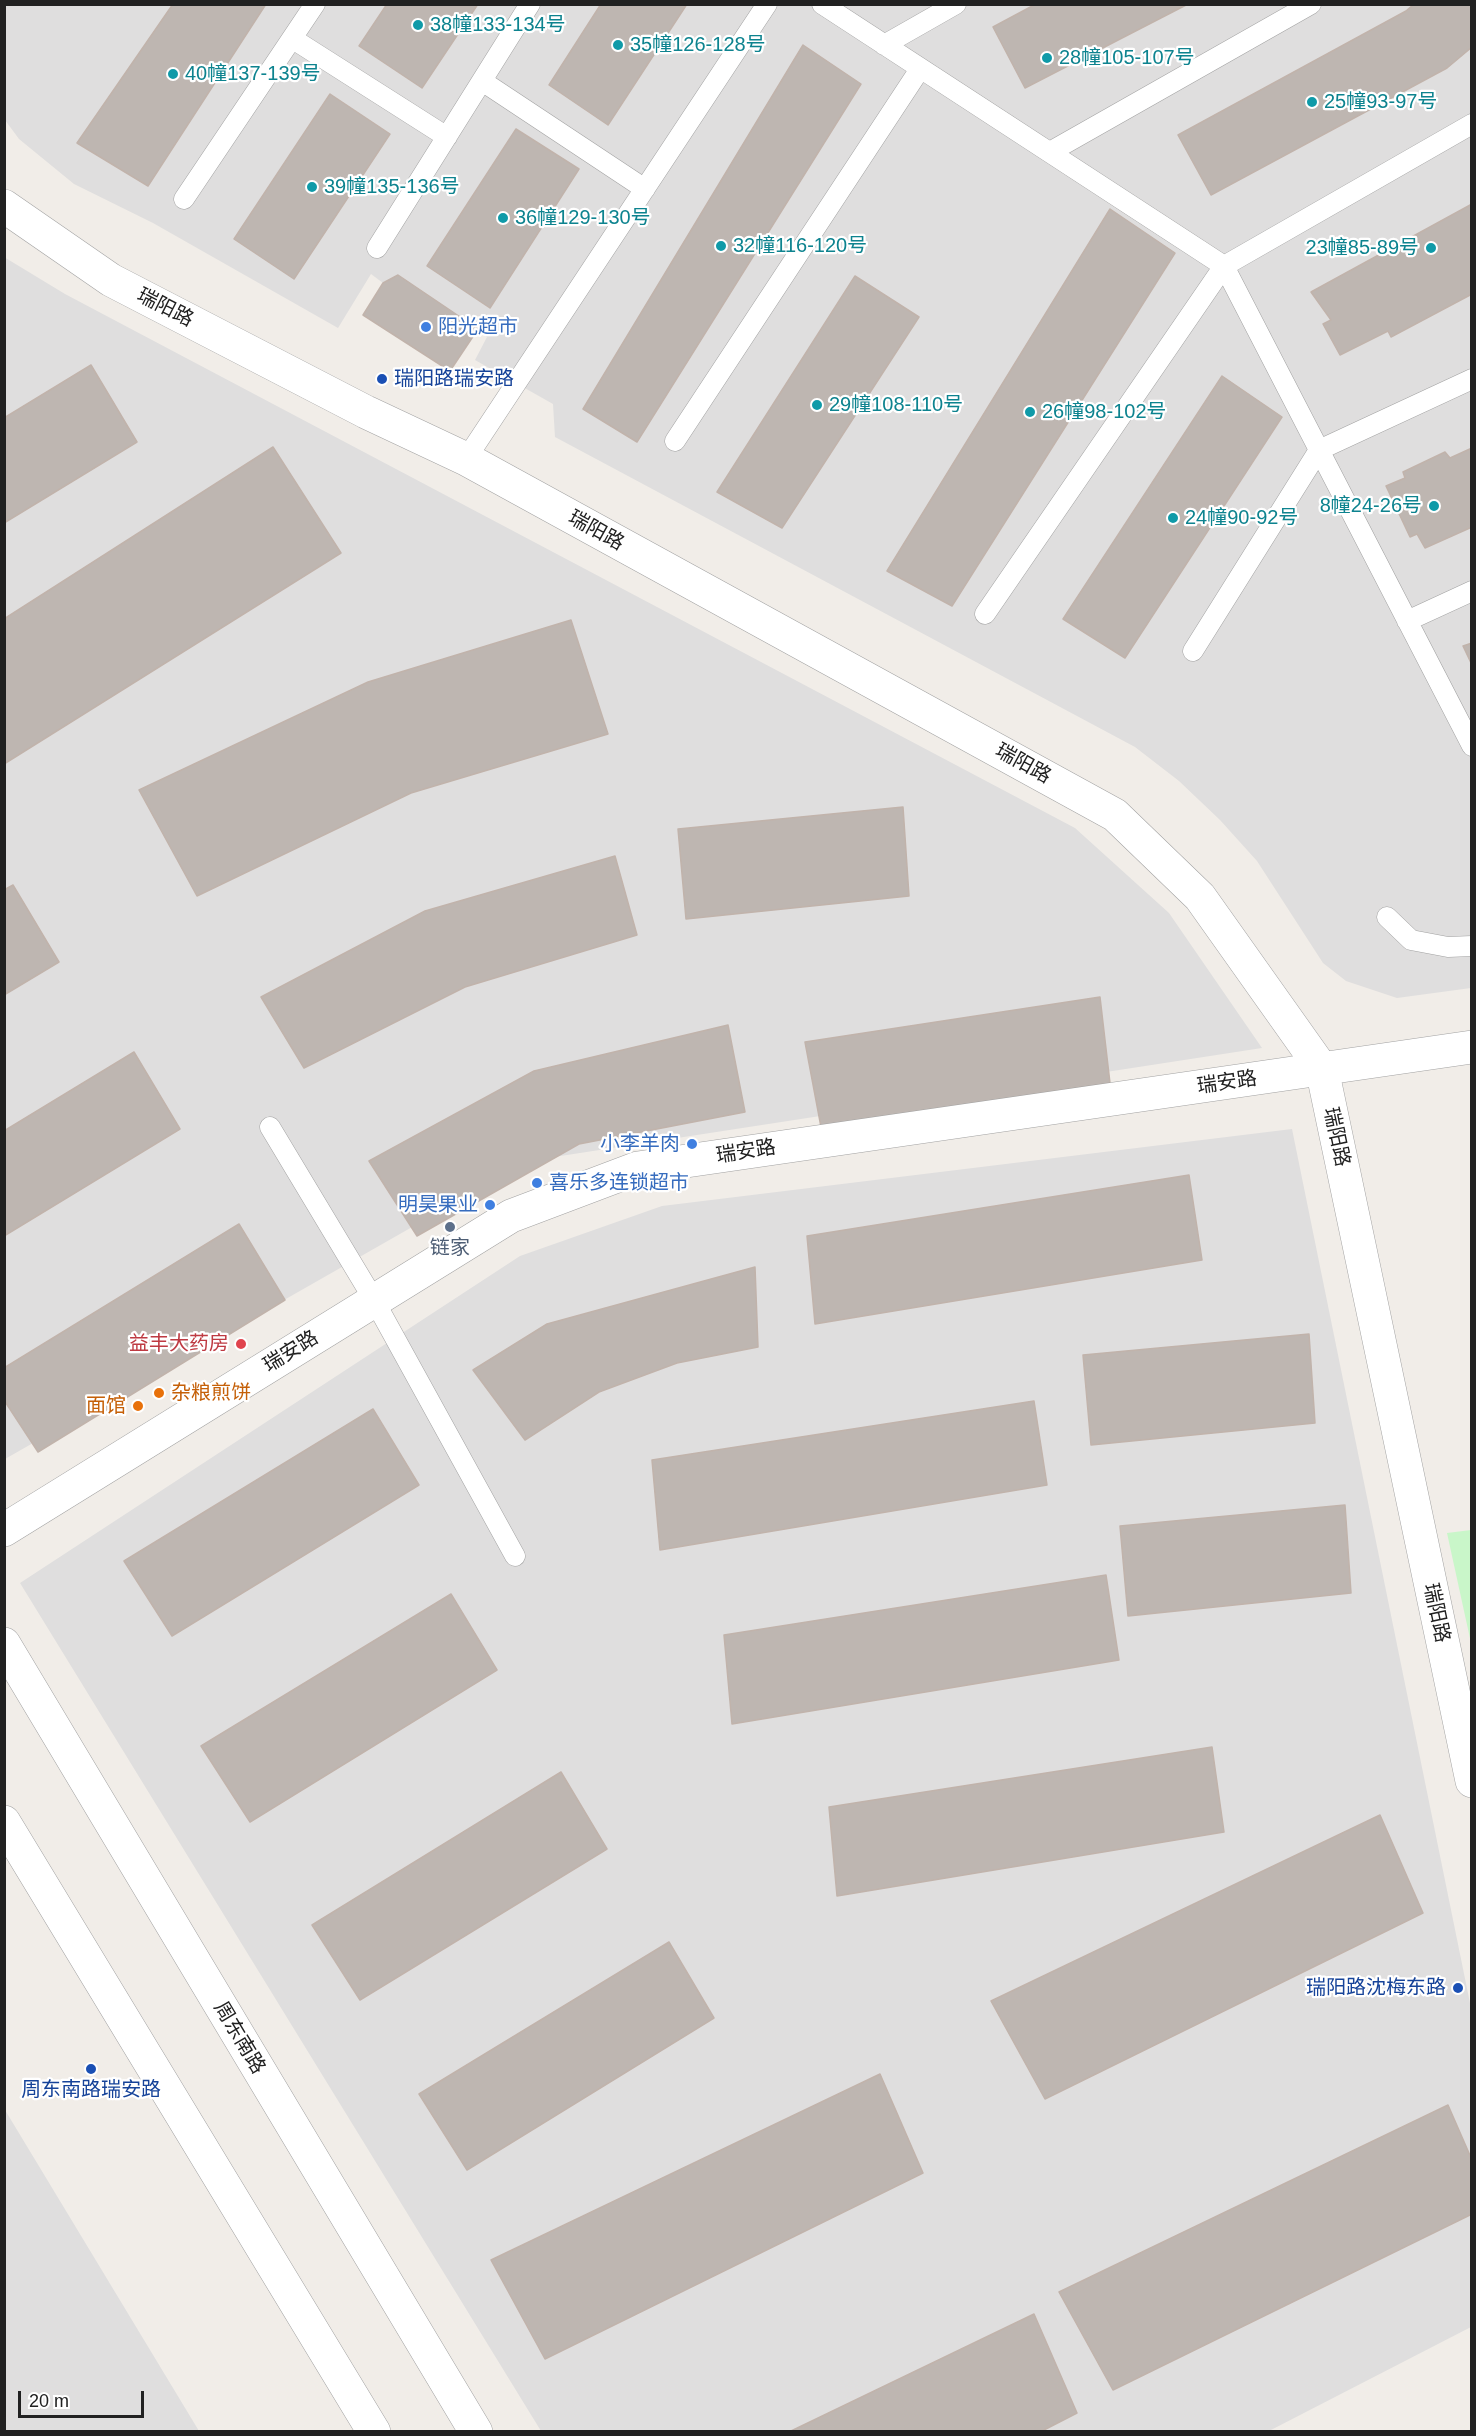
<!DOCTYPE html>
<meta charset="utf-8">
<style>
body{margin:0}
#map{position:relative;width:1476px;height:2436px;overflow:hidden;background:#f1ede8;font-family:Helvetica,sans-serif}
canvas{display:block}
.frame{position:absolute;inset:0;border:6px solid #212121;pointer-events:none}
.scale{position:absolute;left:18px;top:2391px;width:126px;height:27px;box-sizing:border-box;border:3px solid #212121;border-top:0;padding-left:8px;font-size:18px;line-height:21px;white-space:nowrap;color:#212121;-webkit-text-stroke:4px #fff;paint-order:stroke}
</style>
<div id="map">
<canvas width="1476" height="2436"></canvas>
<div class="frame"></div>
<div class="scale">20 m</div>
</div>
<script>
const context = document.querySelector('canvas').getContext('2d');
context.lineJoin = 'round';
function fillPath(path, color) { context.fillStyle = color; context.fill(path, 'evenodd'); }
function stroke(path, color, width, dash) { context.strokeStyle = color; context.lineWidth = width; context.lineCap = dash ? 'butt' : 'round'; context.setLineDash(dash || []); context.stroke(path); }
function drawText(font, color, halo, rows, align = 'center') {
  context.font = font + ' Helvetica,"Noto Sans SC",sans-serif'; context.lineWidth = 4.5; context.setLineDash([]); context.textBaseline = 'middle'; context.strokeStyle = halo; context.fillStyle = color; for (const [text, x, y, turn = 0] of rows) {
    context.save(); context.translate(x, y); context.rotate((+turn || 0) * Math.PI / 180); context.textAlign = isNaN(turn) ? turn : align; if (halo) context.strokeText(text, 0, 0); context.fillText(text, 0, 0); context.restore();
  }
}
fillPath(new Path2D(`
 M5 5H1471V988L1397 998 1346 981 1323 963 1257 861 1220 820 1179 781 1135 747 555 437 553 404 475 360 487 337 398 275 383 283 371 274 338 328 153 223 74 184 19 139 5 120Z
 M4 257 65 294 1075 828 1169 913 1262 1048 528 1161 5 1459Z
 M1292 1129 1471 2008V2327L1269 2431H541L20 1583 520 1256 662 1206Z
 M4 2110H5L199 2431H5Z`), '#dfdede');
fillPath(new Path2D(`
 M1471 1530H1472L1471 1643 1447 1533Z`), '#c9f6c9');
const building = new Path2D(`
 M173 4H266L148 186 77 143Z
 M387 4H478L422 88 359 46Z
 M601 4H687L608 125 549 85Z
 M1036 4H1188L1025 88 993 27Z
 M1414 4H1472V47L1447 68 1211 195 1178 135 1406 11Z
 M803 45 861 84 637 442 583 409Z
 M330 94 390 134 294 279 234 239Z
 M516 129 579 169 490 308 427 266Z
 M1472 204V294L1391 337 1388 331 1340 355 1323 324 1331 320 1311 292Z
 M1110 209 1175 253 952 606 887 571Z
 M398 275 478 329 450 371 363 315 383 283Z
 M855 276 919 317 782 528 717 492Z
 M91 365 137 442 4 523V418Z
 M1222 376 1282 417 1125 658 1063 619Z
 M273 447 341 553 4 764V619Z
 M1472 448V527L1425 548 1417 534 1410 537 1386 486 1405 478 1403 472 1445 452 1450 458Z
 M571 620 608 734 411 793 197 896 139 790 368 682Z
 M1472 643V665L1463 646Z
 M903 807 909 896 686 919 678 829Z
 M615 856 637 935 465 987 304 1068 261 997 425 911Z
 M13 885 59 962 4 995V890Z
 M1100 997 1110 1083 821 1127 805 1042Z
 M728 1025 745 1112 579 1144 417 1236 369 1161 534 1071Z
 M134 1052 180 1129 4 1236V1131Z
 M1189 1175 1202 1260 815 1324 807 1236Z
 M239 1224 285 1300 38 1452 4 1400V1368Z
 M755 1267 758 1347 677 1363 599 1392 525 1440 473 1370 547 1324Z
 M1309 1334 1315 1423 1091 1445 1083 1355Z
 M1034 1401 1047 1485 660 1550 652 1460Z
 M373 1409 419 1485 172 1636 124 1561Z
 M1345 1505 1351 1593 1128 1616 1120 1526Z
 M1106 1575 1119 1660 732 1724 724 1635Z
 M451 1594 497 1670 250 1822 201 1746Z
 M1212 1747 1224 1832 837 1896 829 1807Z
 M561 1772 607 1849 360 2000 312 1925Z
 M1380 1815 1423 1913 1045 2099 991 2001Z
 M669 1942 714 2018 467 2170 419 2094Z
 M880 2074 923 2173 545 2359 491 2260Z
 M1448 2105 1472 2160V2214L1113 2390 1059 2292Z
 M1034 2314 1077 2413 1040 2432H789Z`);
fillPath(building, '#beb6b1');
stroke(building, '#c1b3ab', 1.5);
const service = new Path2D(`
 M822 4 1224 266 1472 746
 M293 39 447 137
 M884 45 956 4
 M482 81 645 189
 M1050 152 1311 4
 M184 199 315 4
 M377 248 530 4
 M675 441 920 69
 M466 459 767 4
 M985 614 1224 266 1472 124
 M1407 621 1472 591
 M1193 651 1319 450 1472 379
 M1387 917 1411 940 1448 947 1472 946
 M270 1127 374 1300 515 1556`);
const minor = new Path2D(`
 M4 206 111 280 366 412 466 459 1115 815 1200 897 1322 1069 1472 1781
 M4 1530 511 1216 638 1168 1472 1047`);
const tertiary = new Path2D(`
 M4 1644 476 2432
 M4 1822 374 2432`);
stroke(service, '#a2a2a2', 21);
stroke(minor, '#a2a2a2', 34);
stroke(tertiary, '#a2a2a2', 34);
stroke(service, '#fff', 20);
stroke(minor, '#fff', 33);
stroke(tertiary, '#fff', 33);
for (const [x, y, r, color] of [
 [418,25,6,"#0f9aa8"],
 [618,45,6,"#0f9aa8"],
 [1047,58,6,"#0f9aa8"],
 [173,74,6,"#0f9aa8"],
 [1312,102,6,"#0f9aa8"],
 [312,187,6,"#0f9aa8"],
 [503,218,6,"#0f9aa8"],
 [721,246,6,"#0f9aa8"],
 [1431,248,6,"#0f9aa8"],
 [426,327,6,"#3f7fe0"],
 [382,379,6,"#1a4fb4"],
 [817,405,6,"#0f9aa8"],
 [1030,412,6,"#0f9aa8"],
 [1434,506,6,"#0f9aa8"],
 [1173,518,6,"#0f9aa8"],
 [692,1144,6,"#3f7fe0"],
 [537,1183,6,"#3f7fe0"],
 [490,1205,6,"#3f7fe0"],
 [450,1227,6,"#5c6f8a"],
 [241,1344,6,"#e0444e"],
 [159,1393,6,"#e8710a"],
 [138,1406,6,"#e8710a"],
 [1458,1988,6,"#1a4fb4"],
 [91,2069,6,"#1a4fb4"]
]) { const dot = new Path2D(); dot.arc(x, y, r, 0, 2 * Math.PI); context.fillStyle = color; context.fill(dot); stroke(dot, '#fff', 2); }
drawText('20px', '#0d838f', '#fff', [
 ["38幢133-134号",430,25],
 ["35幢126-128号",630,45],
 ["28幢105-107号",1059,58],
 ["40幢137-139号",185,74],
 ["25幢93-97号",1324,102],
 ["39幢135-136号",324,187],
 ["36幢129-130号",515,218],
 ["32幢116-120号",733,246],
 ["23幢85-89号",1419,248,"right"],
 ["29幢108-110号",829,405],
 ["26幢98-102号",1042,412],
 ["8幢24-26号",1422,506,"right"],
 ["24幢90-92号",1185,518]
], 'left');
drawText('20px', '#212121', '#fff', [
 ["瑞阳路",165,308,27],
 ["瑞阳路",596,531,29],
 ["瑞阳路",1023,764,29],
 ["瑞安路",1227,1083,-8],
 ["瑞阳路",1336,1137,78],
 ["瑞安路",746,1152,-9],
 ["瑞安路",291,1352,-32],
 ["瑞阳路",1436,1613,78],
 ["周东南路",239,2038,59]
]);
drawText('20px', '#366cbe', '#fff', [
 ["阳光超市",438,327],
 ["小李羊肉",680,1144,"right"],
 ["喜乐多连锁超市",549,1183],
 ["明昊果业",478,1205,"right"]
], 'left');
drawText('20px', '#164399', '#fff', [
 ["瑞阳路瑞安路",394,379],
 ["瑞阳路沈梅东路",1446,1988,"right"],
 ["周东南路瑞安路",91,2090,"center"]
], 'left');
drawText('20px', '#4e5e75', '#fff', [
 ["链家",450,1248]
]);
drawText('20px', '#be3a42', '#fff', [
 ["益丰大药房",229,1344]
], 'right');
drawText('20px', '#c56008', '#fff', [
 ["杂粮煎饼",171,1393],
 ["面馆",126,1406,"right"]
], 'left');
</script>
